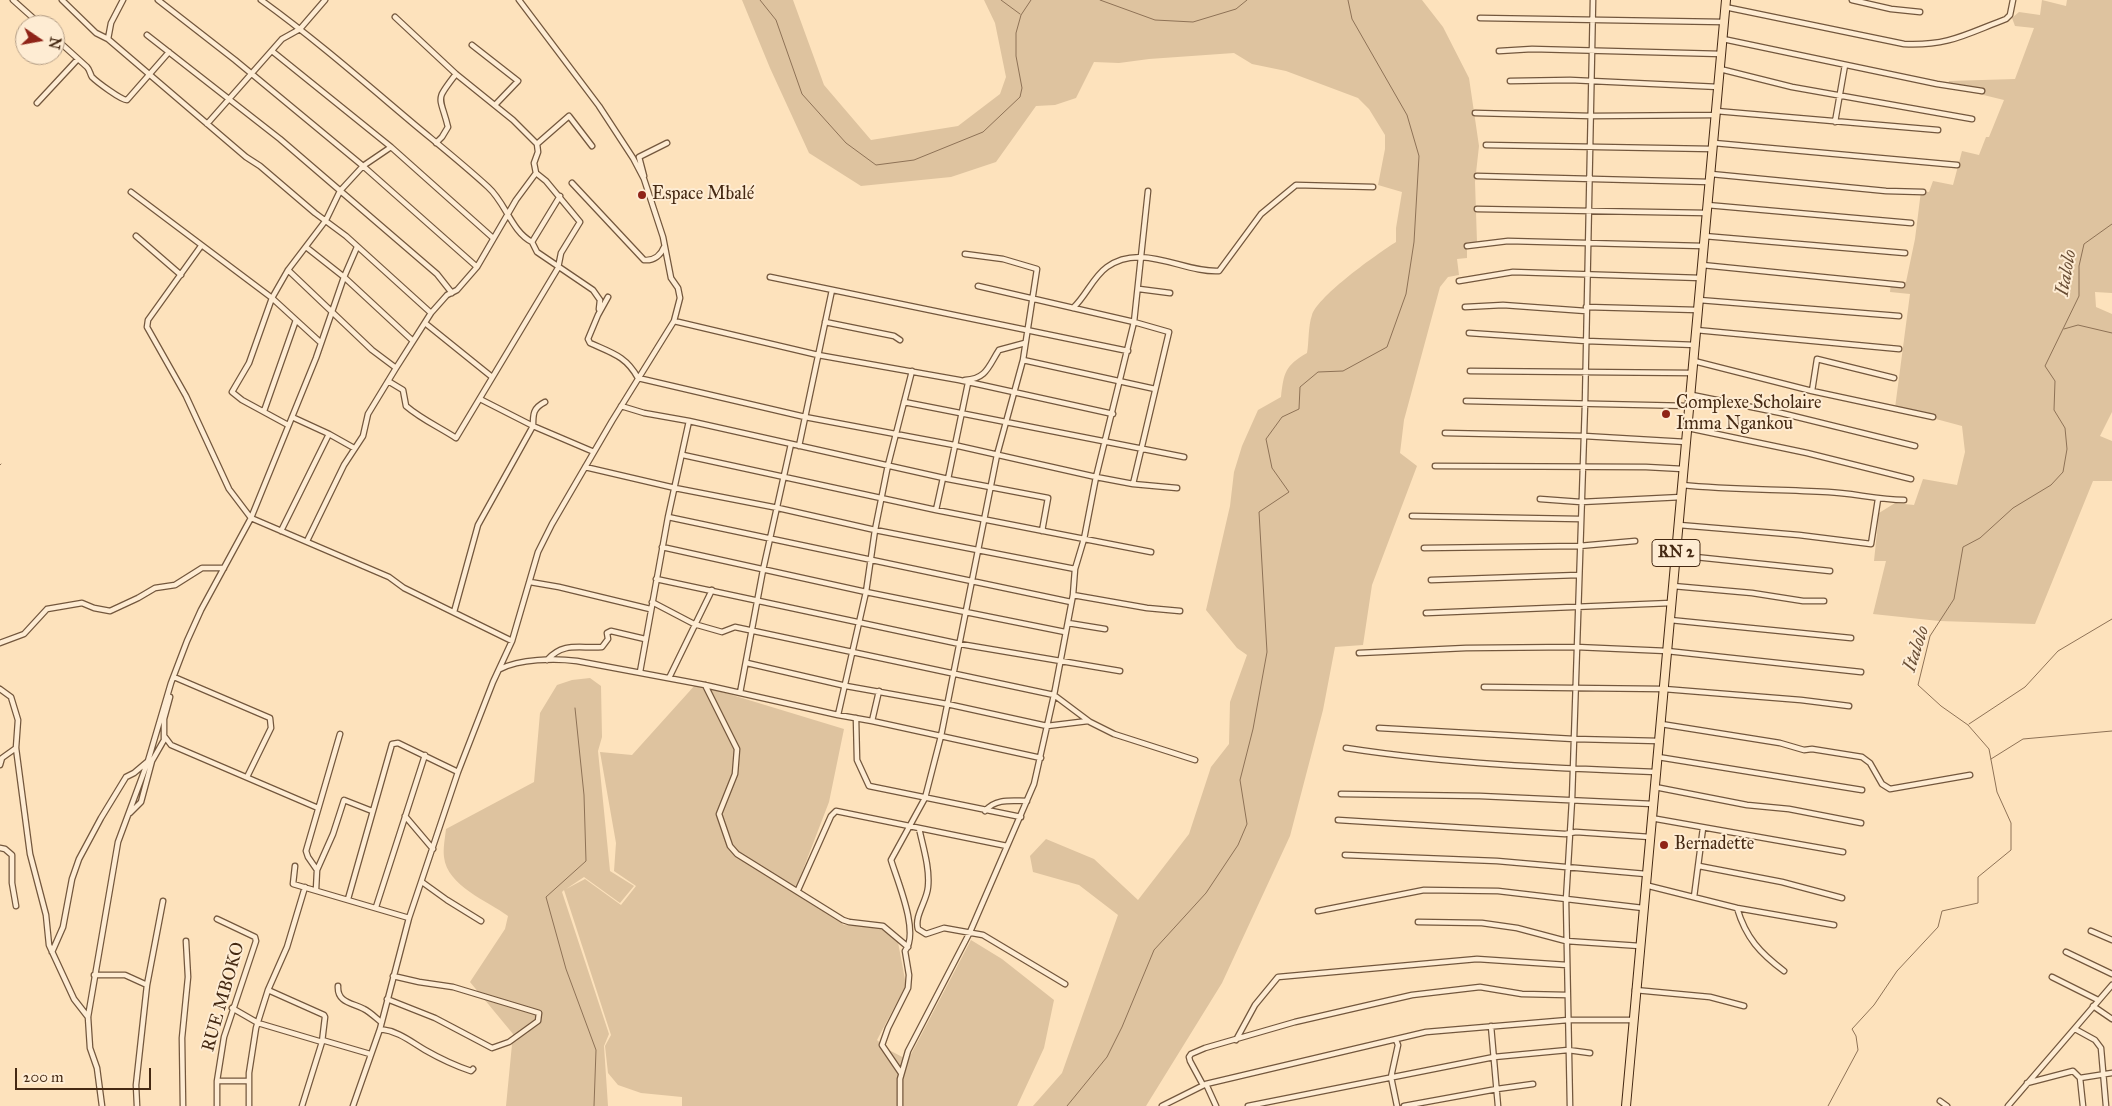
<!DOCTYPE html>
<meta charset="utf-8">
<style>
body{margin:0}
#map{position:relative;width:2112px;height:1106px;overflow:hidden;background:#fde2bc;font-family:"IM FELL Great Primer",serif}
canvas{display:block}
.north{position:absolute;left:15px;top:15px;width:50px;height:50px;box-sizing:border-box;background:#feecd3;border:1px solid #b49e86;border-radius:50%;rotate:102deg;font-size:14px;font-weight:700;line-height:20px;text-align:center;color:#452913}
.north::after{content:'';display:block;margin:auto;width:18px;height:22px;background:#8f2418;clip-path:polygon(50% 0,100% 100%,50% 72%,0 100%)}
.scale{position:absolute;left:15px;top:1068px;width:136px;height:22px;box-sizing:border-box;border:2px solid #452913;border-top:0;padding-left:6px;font-size:15px;line-height:18px;white-space:nowrap;color:#452913;-webkit-text-stroke:4px #feecd3;paint-order:stroke}
</style>
<div id="map">
<canvas width="2112" height="1106"></canvas>
<div class="north">N</div>
<div class="scale">200 m</div>
</div>
<script>
const context = document.querySelector('canvas').getContext('2d');
context.lineJoin = 'round';
function fillPath(path, color) { context.fillStyle = color; context.fill(path, 'evenodd'); }
function stroke(path, color, width, dash) { context.strokeStyle = color; context.lineWidth = width; context.lineCap = dash ? 'butt' : 'round'; context.setLineDash(dash || []); context.stroke(path); }
function drawText(font, color, halo, rows, align = 'center') {
  context.font = font + ' "IM FELL Great Primer",serif'; context.lineWidth = 4; context.setLineDash([]); context.textBaseline = 'middle'; context.strokeStyle = halo; context.fillStyle = color; for (const [text, x, y, turn = 0] of rows) {
    context.save(); context.translate(x, y); context.rotate((+turn || 0) * Math.PI / 180); context.textAlign = isNaN(turn) ? turn : align; if (halo) context.strokeText(text, 0, 0); context.fillText(text, 0, 0); context.restore();
  }
}
fillPath(new Path2D(`
 M742 0H793L824 85 871 140 958 126 1000 94 1006 77 995 23 984 0H1422L1443 27 1469 78 1479 146 1475 182 1477 242 1467 243V258L1457 259 1459 275 1448 277 1440 287 1404 420 1400 453 1417 466 1372 585 1363 645 1335 647 1323 710 1290 836 1222 983 1146 1106H1033L1062 1073 1118 915 1079 885 1033 872 1030 856 1046 839 1094 859 1138 900 1189 834 1211 767 1229 744 1230 702 1247 655 1237 648 1206 610 1230 506 1234 472 1242 446 1258 410 1281 397C1284 372 1285 366 1307 353 1309 342 1308 326 1312 315 1319 295 1377 254 1396 242V228L1402 192 1378 185 1385 149V135L1369 109 1358 98 1286 71 1252 64 1234 53 1149 59 1119 63 1094 62 1076 98 1055 105 1036 106 996 162 951 177 861 186 809 153 770 68Z
 M2042 0 2066 6 2067 0H2112V293L2095 292 2096 307 2112 314V412L2100 436 2112 441V481H2093L2035 624 1939 621 1873 614 1886 561H1874L1879 513 1895 503 1914 505 1923 479 1957 485 1965 452 1962 426 1895 408 1910 294 1890 292 1891 283 1906 282 1915 239 1921 191 1929 192 1933 181 1953 185 1962 151 1979 155 1986 137H1989L2004 100 1967 91 1947 89 1949 81 2015 79 2034 28 2015 26 2012 18 2019 12 2040 15Z
 M590 678 601 686 602 737 598 751 610 871 634 886 620 903 584 877 566 889 585 879 621 905 636 886 614 871 616 843 600 752 632 755 696 684 844 729 829 802 794 893 844 925 879 927 898 942 906 985 877 1040 887 1049 908 1060 971 940 1002 959 1054 1000 1044 1048 1017 1106H682V1097L641 1093 618 1085 608 1073 605 1046 611 1035 564 890 562 892 609 1034 604 1046 608 1106H506L513 1034 470 982 505 929 508 916C488 901 447 886 444 857 443 848 445 838 446 829L534 782 540 713 557 685 572 680Z`), '#dec39f');
stroke(new Path2D(`
 M760 0 776 20 802 94 846 143 876 165 914 160 983 132 1020 97 1022 88 1016 56V33L1021 15 1031 0
 M1001 0 1020 14
 M1100 0 1155 20 1193 22 1236 9 1247 0
 M2064 329 2078 325 2112 333
 M0 465 1 464
 M575 708 584 795 586 861 546 897 566 969 596 1050 594 1106
 M1969 724 2025 687 2058 651 2112 619
 M1991 759 2023 739 2112 731
 M1067 1106 1107 1057 1122 1027 1154 950 1206 893 1238 845 1247 824 1240 780 1253 729 1267 652 1259 512 1289 492 1272 468 1266 439 1282 417 1299 409 1300 387 1318 372 1343 371 1387 347 1406 294 1414 242 1419 156 1407 115 1352 19 1348 0
 M1828 1106 1858 1050 1856 1036 1852 1029 1874 1005 1897 971 1938 927 1942 911 1978 903V877L2011 850V823L1997 792 1989 749 1968 725 1941 706 1918 685 1930 636 1954 599 1963 547 1980 538 2013 508 2051 485 2063 472 2067 449 2065 428 2054 410 2055 381 2045 366 2079 296V266L2084 244 2112 224`), '#8e7256', 1);
const street = new Path2D(`
 M13 0 41 25
 M62 0 96 33 108 39 246 157 260 166 315 213 346 236 431 313
 M158 0 235 60 363 166 477 267
 M261 0C315 39 364 82 415 125 439 145 464 165 488 187 506 203 511 231 532 242
 M1852 0 1891 9 1920 12
 M1725 7 1904 44C1949 46 1966 34 2006 19L2010 15 2013 0
 M1480 18 1724 22
 M147 35 280 139 437 274 452 293
 M55 38C66 48 76 57 87 67 90 70 90 74 92 77 97 82 121 100 127 100L169 52
 M108 39 111 23 123 0
 M1723 39 1937 84 1982 91
 M472 45 518 81 495 105
 M272 51 391 147 493 238
 M1499 51 1532 49 1722 54
 M1720 69 1792 87 1972 119
 M1510 81 1570 80 1719 87
 M37 103 77 60
 M1716 111 1938 130
 M1475 113 1591 116 1716 115
 M1835 122 1845 65
 M207 124 282 39 300 29 325 0
 M436 143 442 137 448 127C440 95 434 102 456 74
 M1714 143 1957 165
 M537 144 569 116 592 146
 M1486 145 1713 149
 M1711 174 1886 191 1923 192
 M644 176 639 157 667 143
 M1477 176 1710 182
 M572 183 644 260C654 261 661 255 664 247
 M131 192 272 298 320 342
 M560 196 532 242 537 252 593 290 600 300 599 309
 M1707 205 1911 223
 M1477 209 1707 213
 M136 236 181 275
 M1704 236 1905 253
 M201 246 148 320 147 327 186 396 229 489 251 518 389 577 404 588 512 641
 M1467 246 1508 241 1703 246
 M306 247 344 277 413 341
 M1702 265 1902 285
 M288 270 372 350 396 368
 M770 277 1128 351
 M1459 281 1513 272 1701 278
 M978 286 1134 322 1169 332 1133 484
 M1139 289 1170 293
 M608 297 598 315 588 339 590 343C612 353 626 356 638 378L805 417 954 445 1096 477 1133 484 1177 488
 M1699 300 1899 316
 M1465 307 1503 305 1586 311
 M1586 307 1698 310
 M1073 308C1086 296 1093 277 1107 267 1142 242 1183 273 1219 271L1261 214 1296 185 1373 187
 M674 321 818 355 959 380 1113 414
 M825 322 894 336 900 340
 M425 323 492 377
 M1696 330 1899 349
 M1469 333 1586 341 1696 345
 M1023 360 1155 389
 M1694 361 1812 391 1933 417
 M1470 371 1693 373
 M965 380C987 379 989 365 999 350L1025 343
 M388 381 403 390 406 406C421 419 439 427 456 438L558 268 561 253 580 222 546 181 536 173
 M1812 391 1817 359 1894 378
 M1692 395 1781 413 1915 446
 M480 399 533 426 594 452
 M1466 401 1690 406
 M904 402 1184 457
 M621 406 644 413 689 421 668 517 640 672
 M264 411 296 320
 M292 417 329 434 354 448
 M689 421 948 479 1048 498 1042 531
 M288 425 242 400 232 392 249 363 272 298 288 270 326 220 340 191 363 166 391 147
 M1688 428 1807 453 1911 479
 M1445 433 1584 436 1686 442
 M799 446 832 290
 M683 455 936 510 1151 552
 M1435 466 1646 467 1683 469
 M585 467 675 488 778 508 875 530 1075 569
 M948 479 968 383
 M1682 485C1731 490 1779 489 1828 492 1853 493 1878 500 1904 500
 M1540 499 1581 502 1682 497
 M936 510 943 478
 M1412 516 1580 519
 M668 517 1071 602
 M1679 525 1799 535 1871 544 1878 499
 M281 531 329 434
 M307 541 344 465 363 436 368 414 396 368 431 313 447 295 457 290 477 267 516 200 536 173 534 163 538 152 537 144 513 120 456 74 395 17
 M662 547 866 592 1065 632
 M1424 548 1579 546 1635 541
 M1676 555 1830 571
 M656 579 960 644 1120 671
 M1431 580 1578 575
 M530 582 559 587 650 609
 M1673 586 1752 593 1803 601H1824
 M1073 595 1147 608 1180 611
 M652 602 694 624 722 632 735 627 1054 695 1090 722 1114 734 1195 760
 M454 612 478 525 533 426C533 414 533 408 545 402
 M1426 613 1671 603
 M1670 620 1851 638
 M1068 623 1105 629
 M0 643 24 634 47 609 82 603 94 608 110 611 138 598 155 588 175 585 202 568H224
 M1359 653 1466 648 1576 647 1667 651 1861 672
 M547 660C564 641 581 649 602 647L608 639 607 633 611 631 645 639
 M747 663 846 686 947 704 1047 726 1088 721
 M500 669C520 659 554 658 577 661L705 685 838 715 872 721 1041 758
 M174 677 270 718 271 728 247 777
 M669 678 712 590
 M705 685 737 749 735 774 719 814 730 846 737 854 843 920 849 922 883 926 908 947
 M1484 687 1664 689 1801 700 1849 706
 M0 689 11 697 18 720 16 748 30 854 46 915 49 945 74 999 88 1017
 M740 693 763 570 791 444
 M838 715 866 592 875 530 888 465 912 371
 M856 718 857 760 869 786 1021 817
 M872 721 879 691
 M1661 724 1780 743 1804 750 1812 749 1862 757 1870 763 1882 784 1890 789 1970 775
 M1379 728 1574 739 1659 741
 M165 737 171 745 318 808
 M1346 748C1449 764 1552 768 1656 772
 M1658 757 1862 790
 M0 765 2 758 16 748
 M1655 787 1747 805 1789 809 1861 823
 M1341 794 1480 796 1653 804
 M985 811C996 798 1012 801 1027 801
 M130 813 141 802 152 761 164 740V719L170 697
 M405 816 433 849
 M1651 818 1843 852
 M1338 820 1565 834 1576 832 1650 837
 M919 828C923 847 930 868 928 887 927 901 914 916 918 929L926 934 944 928 983 935 1065 984
 M0 848 5 849 12 855V883L16 906
 M1345 855 1497 861 1646 874
 M295 866 293 884 409 918
 M1699 866 1782 882 1842 898
 M317 870 333 834 344 800 372 811
 M422 882 447 900 481 921
 M1645 885 1737 908 1834 925
 M316 890 317 870 308 857 306 851 340 734
 M798 890 831 816 836 811 1007 846
 M1694 897 1703 828
 M348 899 392 744 398 743 458 772
 M376 907 425 755
 M1737 908C1746 938 1760 953 1784 971
 M1318 911 1424 890 1498 891 1643 908
 M217 919 255 937 256 941 224 1037 217 1081V1106
 M1418 922 1482 923 1517 928 1566 941 1640 946
 M2091 931 2112 940
 M52 952 63 927 72 879 79 859 101 818 126 777 134 773 147 762
 M2066 952 2112 974
 M94 975H125L147 985
 M2052 977 2098 1000
 M338 986C337 1003 353 1003 364 1009 370 1012 376 1018 381 1022
 M268 990 324 1015 325 1017 322 1042 302 1106
 M1635 990 1710 997 1744 1006
 M387 999 435 1018 492 1048 509 1042 538 1021 539 1013 453 987 419 982 393 976
 M2093 1006 2112 1019
 M232 1008 258 1023 322 1042
 M1491 1026 1498 1106
 M380 1029C398 1031 410 1041 425 1050 439 1058 456 1066 471 1071L473 1069
 M2075 1029 2095 1040 2101 1048 2106 1106
 M322 1040 370 1054
 M1236 1040 1255 1005 1278 977 1477 959 1567 965
 M1396 1040 1398 1045 1391 1077 1397 1106
 M901 1073 882 1045 888 1028 908 988 909 975 905 951C920 933 897 880 891 860L925 798 941 736 997 455 1023 360 1037 269 1003 259 965 254
 M2080 1078 2112 1073
 M217 1081H248
 M2027 1083 2073 1071 2080 1078 2083 1106
 M1206 1084 1216 1106
 M1203 1085 1190 1061 1189 1057 1191 1054 1205 1048 1295 1022 1412 995 1480 987 1522 994 1567 995
 M1940 1101 1947 1106
 M102 1106 97 1068 90 1048 88 1017 118 842 148 761 171 683 187 641 201 610 251 518 316 358 344 277 357 247
 M137 1106 136 1085 147 985 163 901
 M183 1106 182 1038 188 977 186 941
 M249 1106V1073L256 1028 268 990 287 947 305 887
 M353 1106 380 1029 409 918 458 772 493 682 512 641 538 552 552 524 612 421 674 321 680 298 678 288 671 278 663 237 644 179 633 158 599 106 519 0
 M900 1106V1079L908 1051 970 932 1034 784 1054 695 1073 595 1075 569 1084 539 1096 477 1134 322 1148 191
 M1162 1106 1206 1084 1426 1032 1568 1020H1632
 M1248 1106 1494 1057 1568 1050 1590 1053
 M1404 1106 1497 1089 1533 1084
 M1570 1106 1566 900 1572 800 1585 404 1593 0
 M2008 1106 2112 985`);
const highway = new Path2D(`
 M1626 1106 1726 0`);
stroke(street, '#73573d', 7);
stroke(highway, '#452913', 10);
stroke(street, '#feecd3', 4.5);
stroke(highway, '#fde2bc', 8);
for (const [x, y, r, color] of [
 [642,195,5,"#8f2418"],
 [1666,414,5,"#8f2418"],
 [1664,845,5,"#8f2418"]
]) { const dot = new Path2D(); dot.arc(x, y, r, 0, 2 * Math.PI); context.fillStyle = color; context.fill(dot); stroke(dot, '#feecd3', 2); }
for (const [x, y, w] of [
 [1676,553,48]
]) { const box = new Path2D(); box.roundRect(x - w / 2, y - 13.5, w, 27, 4); context.fillStyle = '#feecd3'; context.fill(box); stroke(box, '#452913', 1); }
drawText('bold 16px', '#452913', null, [
 ["RN 2",1676,553]
]);
drawText('18px', '#452913', '#feecd3', [
 ["Espace Mbalé",652,195],
 ["Complexe Scholaire",1676,404],
 ["Imma Ngankou",1676,425],
 ["Bernadette",1674,845]
], 'left');
drawText('18px', '#452913', '#feecd3', [
 ["RUE MBOKO",224,997,-74]
]);
drawText('italic 19px', '#694e35', '#feecd3', [
 ["Italolo",2067,273,-80],
 ["Italolo",1917,649,-72]
]);
</script>
